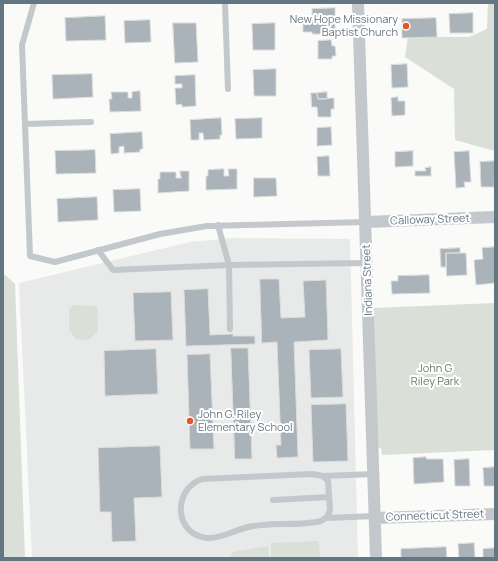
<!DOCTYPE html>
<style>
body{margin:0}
#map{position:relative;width:498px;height:561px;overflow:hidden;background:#fafaf8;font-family:Manrope,sans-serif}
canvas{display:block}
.frame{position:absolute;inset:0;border:4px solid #657683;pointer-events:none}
</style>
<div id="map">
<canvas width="498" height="561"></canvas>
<div class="frame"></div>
</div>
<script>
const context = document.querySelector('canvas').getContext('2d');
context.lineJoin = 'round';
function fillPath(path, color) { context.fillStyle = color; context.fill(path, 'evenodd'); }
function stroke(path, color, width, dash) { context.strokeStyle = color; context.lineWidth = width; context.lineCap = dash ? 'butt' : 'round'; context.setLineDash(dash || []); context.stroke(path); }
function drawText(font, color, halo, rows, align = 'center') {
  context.font = font + ' Manrope,sans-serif'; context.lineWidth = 4; context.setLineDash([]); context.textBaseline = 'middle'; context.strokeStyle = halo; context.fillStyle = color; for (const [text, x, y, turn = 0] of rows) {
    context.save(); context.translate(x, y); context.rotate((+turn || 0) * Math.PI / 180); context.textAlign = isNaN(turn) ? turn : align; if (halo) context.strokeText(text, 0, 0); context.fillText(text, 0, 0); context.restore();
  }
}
fillPath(new Path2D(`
 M233 238 350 239 358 558H32L19 283 190 242Z`), '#e8e9e9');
fillPath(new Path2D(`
 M488 3H495V151L455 140 454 89 405 57 408 37H469L487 29Z
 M3 273 15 284 25 558H3Z
 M495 303V450L382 455 381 448H376L374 308Z
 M73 305 97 306 98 332 88 340 76 339 69 330V309Z
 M319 541 320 558H271V543Z
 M268 546 269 558H230L233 552Z`), '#dadfd7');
const building = new Path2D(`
 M335 8V34H312V32H303V17H312V9Z
 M473 13V33H450L449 14Z
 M105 16 106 40 66 41 65 18Z
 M436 18 437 37 402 38V19Z
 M150 20 151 42 125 43 124 21Z
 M173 23H196L198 62 175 63Z
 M275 23V50H253L252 24Z
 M331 40 332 46H335L336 56H332V59H318V41Z
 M407 64 408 87 392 88 391 65Z
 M276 69V96H254L253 70Z
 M92 74 93 97 53 99 52 75Z
 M195 75 196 106 182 107V104L176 105 175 88H182V84H175V76Z
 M140 91 141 111 110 112 109 99H112L111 92H128V98H132V92Z
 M327 92V99H318L317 93Z
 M311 93H317L318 99 334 98V109H331V117H318L317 107H312Z
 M398 97V101H405V115L392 116 391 98Z
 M221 118 222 135H220V139L204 140 203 133H199V140H191L190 120Z
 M262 118V138L236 139 235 119Z
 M331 127 332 145 317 146V128Z
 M142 132 143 149H140V152L124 153V146L119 147V153L111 154 110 134Z
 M95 150 96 173 56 174 55 151Z
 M413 151V166L395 167V152Z
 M469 151 471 182H464L465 187 456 188 454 152Z
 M329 156 330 176H318L317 157Z
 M495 161 494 187H481L480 162Z
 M431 167V176H415V171H426L425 168Z
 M224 169V176H229L228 169H237V189L206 190V176H208V170Z
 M180 171H189V191L158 193V179H160V172H176V178H181Z
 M254 178H276L277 196 254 197Z
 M140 189 141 211 114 212 113 190Z
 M97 197 98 220 58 222 57 199Z
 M495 247V283L476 285 474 260 483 259 482 248Z
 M460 248V253H446V267H441L440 249Z
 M446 253H466L467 275 447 276Z
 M429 275 430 293 392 294 391 281H398V276Z
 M260 279H279L281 318 305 317 303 281 326 280 328 340 294 342 298 457 277 458 276 445H281L277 342 262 343Z
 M208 289 210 335 233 334V336H255V344L186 346 184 290Z
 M171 292 173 340 135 341 133 293Z
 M231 348H248L252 459H235Z
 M156 349 158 394 105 396 104 351Z
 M341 349 343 397 311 398 309 350Z
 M210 354 214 449H190L187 355Z
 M346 404 348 461 313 462 311 405Z
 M160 446 162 497 134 498 136 541 112 542 111 512H100L98 448Z
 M426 457V459H443L444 482 414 484 413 458Z
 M469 459 470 486H455L454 460Z
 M495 467V486H484L483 468Z
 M474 543 475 558H459L458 544Z
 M446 547 447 558H401V549Z
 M495 548V558H483V549Z`);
fillPath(building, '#aab3b9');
stroke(building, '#dcdcda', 1);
stroke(new Path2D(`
 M34 3 22 45 30 256 55 262 160 234 207 226 366 222
 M225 3 228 89
 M25 124 91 122
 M218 225 229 265 230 329
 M98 250 113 270 229 265 367 263
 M312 474 323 476 328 481 330 510 327 517 321 521C297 527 269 521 245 528 232 531 221 539 207 538 173 534 173 489 202 479Z
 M323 476 374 474
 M273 500 329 497
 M326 518 375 516`), '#c3c8cc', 6);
stroke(new Path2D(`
 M358 3 376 558
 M366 222 495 217
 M375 518 495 514`), '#c3c8cc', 12);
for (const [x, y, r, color] of [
 [406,26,4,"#e4572e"],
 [190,421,4,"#e4572e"]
]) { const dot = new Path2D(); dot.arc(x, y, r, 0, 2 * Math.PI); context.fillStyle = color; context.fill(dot); stroke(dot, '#fff', 1.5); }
drawText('11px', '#657683', '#fff', [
 ["New Hope Missionary",398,20],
 ["Baptist Church",398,33],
 ["John G. Riley",198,415,"left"],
 ["Elementary School",198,428,"left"]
], 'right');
drawText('11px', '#657683', '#fff', [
 ["Calloway Street",430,220,-2],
 ["Indiana Street",368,280,-92],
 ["Connecticut Street",435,516,-2]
]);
drawText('11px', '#687a64', '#fff', [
 ["John G",435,369],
 ["Riley Park",435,382]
]);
</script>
